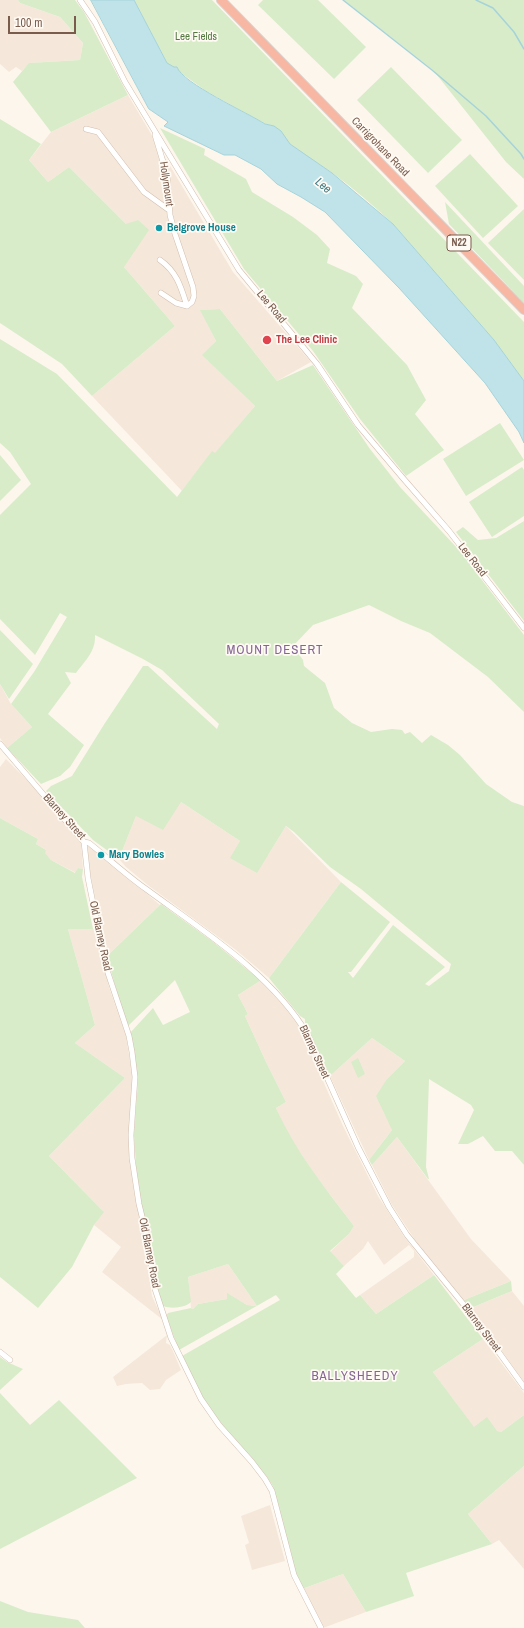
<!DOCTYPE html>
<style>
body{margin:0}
#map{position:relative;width:524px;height:1628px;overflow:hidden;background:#fdf6ec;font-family:"Archivo Narrow",sans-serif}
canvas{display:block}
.scale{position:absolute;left:8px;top:16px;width:68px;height:18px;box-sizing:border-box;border:2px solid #7a5c4d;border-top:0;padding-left:5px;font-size:12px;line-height:14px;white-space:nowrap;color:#7a5c4d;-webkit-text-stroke:3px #fffaf3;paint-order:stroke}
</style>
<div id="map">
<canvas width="524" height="1628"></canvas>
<div class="scale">100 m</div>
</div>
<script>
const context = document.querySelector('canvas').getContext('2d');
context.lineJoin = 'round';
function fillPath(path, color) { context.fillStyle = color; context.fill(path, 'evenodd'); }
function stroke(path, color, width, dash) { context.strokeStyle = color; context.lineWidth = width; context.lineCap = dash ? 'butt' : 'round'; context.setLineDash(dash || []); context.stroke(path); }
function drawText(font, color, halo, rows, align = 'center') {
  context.font = font + ' "Archivo Narrow",sans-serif'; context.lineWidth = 3.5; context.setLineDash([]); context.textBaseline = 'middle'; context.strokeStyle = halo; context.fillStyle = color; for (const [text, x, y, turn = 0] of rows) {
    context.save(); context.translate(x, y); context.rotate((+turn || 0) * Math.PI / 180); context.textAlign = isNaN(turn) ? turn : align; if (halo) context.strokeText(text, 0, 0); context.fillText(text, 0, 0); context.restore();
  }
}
fillPath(new Path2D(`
 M0 0H18L20 3 60 17 83 43 80 60 30 63 22 71 16 67 9 72 0 64Z
 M128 95 233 272 311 362 277 381 220 309 201 310 216 341 203 355 255 406 215 454 212 452 182 491 92 396 175 326 124 267 126 224 69 167 48 182 29 160 51 132Z
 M0 684 11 704 32 727 7 748 0 738Z
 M6 759 35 788 81 840 83 869 78 868 76 873 51 860 44 853 46 850 36 844 38 839 0 818V767Z
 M181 802 240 841 268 855 286 826 341 882 269 978 236 950 149 886 126 867 119 859 136 816Z
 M88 846 92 847 160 905 107 956 85 848Z
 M68 929H95L109 987 126 1036 133 1078 131 1163 135 1195 143 1228 152 1296 163 1320 102 1272 121 1247 94 1225 103 1211 49 1156 125 1078 75 1043 95 1025Z
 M260 981H262L289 1011 297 1022 343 1126 378 1196 405 1238 434 1275 376 1314 360 1295 414 1257V1251L409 1245 384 1265 368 1241 363 1249 344 1266 330 1252 349 1234 354 1226 315 1175 286 1131 276 1108 286 1102 267 1064 245 1016 248 1014 238 995Z
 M372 1038 405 1061 387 1079 392 1130 369 1160 330 1076Z
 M397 1137 471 1239 511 1281 464 1300 415 1240 392 1205 372 1165Z
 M228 1264 257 1306 247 1305 227 1294V1299L198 1304 193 1309 191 1308 188 1277Z
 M512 1291 524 1306V1382L471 1308Z
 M167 1335 166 1343 170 1345 173 1351 181 1370 166 1380 160 1389 150 1390 142 1383 126 1384 117 1386 113 1377Z
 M483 1339 524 1393V1415L501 1432 474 1428 433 1372Z
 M524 1466V1569L499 1540 492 1544 468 1514Z
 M270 1505 285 1561 252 1570 245 1545 249 1543 241 1516Z
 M343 1574 366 1612 323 1628 302 1589Z`), '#f5e8da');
fillPath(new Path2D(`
 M18 0H75L84 12 128 95 51 132 13 82 29 63 80 60 83 43 60 17 20 3Z
 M134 0H212L524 322V381L494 340 393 224C374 206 353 188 331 172 318 163 302 155 290 144 278 133 284 129 265 124L206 91 167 63Z
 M263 0H318L366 47 334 79 258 5Z
 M344 0H524V179L506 162 433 70Z
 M391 67 462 140 428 173 357 100Z
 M0 119 41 144 29 160 48 182 69 167 126 224 138 220 149 230 124 267 175 326 92 396 62 364 0 323Z
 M160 128 205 149 204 155 246 179 252 192 293 217 317 235 330 249 327 263 356 276 363 284 352 308 407 365 426 400 415 414 444 450 406 476 360 419 313 351 244 269Z
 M470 154 518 206 483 238 435 186Z
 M445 202 524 286V303L449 224Z
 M524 209V280L488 243Z
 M220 309 277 381 313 365 370 449 400 487 459 550 524 635V712L488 677 430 633 401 621 369 605 313 625 293 646 303 660 304 666 325 683 334 708 352 723 371 732 392 729 402 730 405 734 410 732 422 743 431 735 448 745 460 755 486 784 512 802 524 806V1165L512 1151H495L483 1136 468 1144H458L474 1110 471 1105 429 1079 426 1167 429 1179H428L397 1137 372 1165 369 1160 392 1130 376 1096 387 1079 405 1061 372 1038 330 1076 305 1025V1019L300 1016 269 978 341 882 390 922 351 972H348L353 978 393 925 445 967 425 984 429 986 449 971 451 964 361 889 330 867 294 832 286 826 257 873 230 858 240 841 181 802 163 830 136 816 119 859 93 840 46 791 51 786 72 776 105 723 143 666H148L217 729 219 724 162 670 143 659 95 635C96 651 85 661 76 673L65 672 71 683 48 714 84 745 70 767 60 776 41 784 7 748 32 727 11 704 34 672 67 617 60 613 35 655 0 619V515L31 484 10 452 0 443V339L57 374 177 497 212 451 215 453 255 406 202 355 216 341 200 310Z
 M500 423 524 460 466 496 443 459Z
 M0 455 21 480 0 501Z
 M522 467 524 470V516L492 537 469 502Z
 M524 521V621L456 532 463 527 478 540 496 538Z
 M0 630 33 664 9 699 0 684Z
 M0 818 38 839 36 844 46 850 45 853 51 860 75 873 78 868 83 869 82 877 93 929H68L95 1025 75 1043 125 1078 49 1156 104 1212 94 1225 72 1267 38 1308 0 1277Z
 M161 904 212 941 259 979 260 981 238 995 248 1014 245 1016 267 1064 286 1102 276 1108C296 1152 325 1188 354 1226L349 1234 330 1251 344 1266 336 1274 356 1298 360 1295 376 1314 434 1275 483 1339 433 1372 474 1427 487 1417 497 1431 501 1432 524 1415V1466L468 1514 492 1544 406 1573 414 1596 366 1612 343 1574 302 1589 296 1575 273 1486 267 1477 219 1421 204 1400 182 1356 280 1300 276 1295 179 1350 166 1316 168 1313 191 1308 193 1309 198 1304 227 1299V1293L247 1305 257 1306 228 1264 188 1277 191 1302C185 1308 171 1309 163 1306L155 1285 141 1207 136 1167 134 1135 138 1080 130 1033 153 1008 163 1025 190 1012 175 980 128 1026 124 1018 107 956Z
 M358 1058 365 1074 358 1078 351 1062Z
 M511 1281 512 1291 471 1308 464 1300Z
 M0 1357 7 1362 23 1369 0 1390Z
 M0 1393 30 1425 59 1400 137 1478 0 1549Z
 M0 1601 28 1612 78 1620 85 1628H0Z`), '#d8ecc9');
const water = new Path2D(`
 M91 0H134L167 63 174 67H177C182 83 248 113 265 124L274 126 281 131 290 144 332 173 393 224 494 340 524 381V443L519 432 485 383 399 288 325 212 301 197 277 184 261 169 235 155H224L164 126 168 122 149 109Z`);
fillPath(water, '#bfe3e8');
stroke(water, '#a5d3da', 1);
stroke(new Path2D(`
 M343 0 432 70 486 116 521 154 524 159
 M476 0 493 8 514 32 524 49`), '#a5d3da', 1.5);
const minor = new Path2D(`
 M80 0 95 22 125 82 239 270 317 364 358 425 402 477 449 531 524 628
 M86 129 98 132 144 192 169 210
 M155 135 167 175 170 215 175 234 193 287 194 296 192 302 187 306C181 287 177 272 160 260
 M161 293 176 303 187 306
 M0 744 84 842 89 843C108 858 126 875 146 889 203 931 271 973 308 1035L358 1147 389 1207 407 1235 469 1311 524 1387
 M84 842 88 878 99 933 108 973 129 1036 132 1052 135 1077 131 1135 132 1158 139 1204 147 1237 155 1289 171 1338 201 1399 219 1425 252 1462 265 1479 272 1491 294 1575 321 1628
 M0 1352 10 1360`);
const highway = new Path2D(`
 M221 0 524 310`);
stroke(minor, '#d1beb0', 6);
stroke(highway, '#dad1cd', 10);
stroke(minor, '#fff', 5);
stroke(highway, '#f7b7a3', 8);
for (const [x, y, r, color] of [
 [159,228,4,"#0f9aa8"],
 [267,340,5,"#e0444e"],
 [101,855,4,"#0f9aa8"]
]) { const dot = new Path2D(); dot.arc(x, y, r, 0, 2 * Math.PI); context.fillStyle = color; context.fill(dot); stroke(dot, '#fffaf3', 1.5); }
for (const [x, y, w] of [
 [459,243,24]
]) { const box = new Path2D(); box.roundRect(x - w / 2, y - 8, w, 16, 3); context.fillStyle = '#fffaf3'; context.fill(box); stroke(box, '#7a5c4d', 1); }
drawText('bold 10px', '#7a5c4d', null, [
 ["N22",459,243]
]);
drawText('11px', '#537a41', '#fffaf3', [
 ["Lee Fields",196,37]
]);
drawText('11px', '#7a5c4d', '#fffaf3', [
 ["Carrigrohane Road",380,147,46],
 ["Hollymount",166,184,82],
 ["Lee Road",271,307,50],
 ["Lee Road",472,560,52],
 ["Blarney Street",64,817,48],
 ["Old Blarney Road",100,936,78],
 ["Blarney Street",314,1052,65],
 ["Old Blarney Road",149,1253,79],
 ["Blarney Street",481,1328,53]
]);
drawText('bold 11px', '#0d838f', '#fffaf3', [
 ["Belgrove House",167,228],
 ["Mary Bowles",109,855]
], 'left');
drawText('bold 11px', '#be3a42', '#fffaf3', [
 ["The Lee Clinic",276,340]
], 'left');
drawText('italic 12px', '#437c86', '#fffaf3', [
 ["Lee",323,186,39]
]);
context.letterSpacing = '1px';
drawText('13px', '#846695', '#fffaf3', [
 ["MOUNT DESERT",275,651],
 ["BALLYSHEEDY",355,1377]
]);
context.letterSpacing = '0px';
</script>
